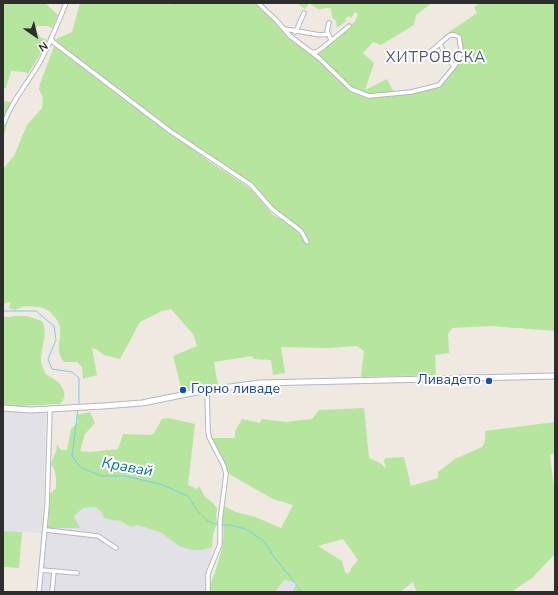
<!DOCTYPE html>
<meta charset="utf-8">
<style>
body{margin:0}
#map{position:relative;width:558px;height:595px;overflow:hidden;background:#efe9e1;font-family:"Nunito Sans",sans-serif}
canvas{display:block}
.frame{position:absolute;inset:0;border:4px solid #2e2e2e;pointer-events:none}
.north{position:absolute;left:16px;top:16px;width:40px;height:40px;-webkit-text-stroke:3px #fff;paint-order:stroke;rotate:146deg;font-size:11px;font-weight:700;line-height:16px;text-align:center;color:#2e2e2e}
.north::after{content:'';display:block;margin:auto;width:14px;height:18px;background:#2e2e2e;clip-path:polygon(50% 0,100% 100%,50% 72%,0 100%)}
</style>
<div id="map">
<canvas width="558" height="595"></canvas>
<div class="frame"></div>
<div class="north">N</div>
</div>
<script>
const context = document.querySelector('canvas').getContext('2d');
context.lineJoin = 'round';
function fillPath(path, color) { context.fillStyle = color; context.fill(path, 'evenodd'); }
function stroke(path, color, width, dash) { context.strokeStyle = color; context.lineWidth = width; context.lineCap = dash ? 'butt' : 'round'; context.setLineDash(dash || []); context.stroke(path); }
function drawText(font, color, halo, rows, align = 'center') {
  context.font = font + ' "Nunito Sans",sans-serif'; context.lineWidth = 4; context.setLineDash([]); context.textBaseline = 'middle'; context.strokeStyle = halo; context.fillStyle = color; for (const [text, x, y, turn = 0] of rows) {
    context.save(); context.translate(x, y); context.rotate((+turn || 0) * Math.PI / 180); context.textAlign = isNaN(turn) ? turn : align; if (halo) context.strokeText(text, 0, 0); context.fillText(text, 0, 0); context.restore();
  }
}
fillPath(new Path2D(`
 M3 412H36L46 414 43 527 80 528 74 516 83 508 96 507 102 513 104 518 117 521 118 520 131 527 138 525 162 533 191 550H202L212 547 211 562 206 577V592H36L41 533 3 531Z
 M284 580 297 583 292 592H275Z`), '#e3e1e8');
fillPath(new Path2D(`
 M3 3H45L58 15 52 28 48 26H37L36 29 40 37 47 40 44 48 28 74 25 72 11 71 6 88H3Z
 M80 3H167L169 5 170 3H258L287 33 339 76 314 52 349 27 355 21 358 14 355 12 351 18 349 16 345 19 346 21 337 28 336 21 332 17 331 8 318 9 309 3 305 9 297 3H432L416 15 414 25 381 45 373 42 363 53 374 63 365 90 387 79 392 89 396 93 434 87 451 72 460 54V40L453 33 442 37 477 13 474 7 480 3H555V331L491 326 452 328 448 334 449 353 435 355 436 375 361 377 364 351 357 346 326 348 281 347 285 373 273 375 271 360 254 359 252 356 214 362 218 385 182 391 173 356 197 346 193 334 171 309 162 311 140 322 120 359 104 355 96 349 92 348 97 375 83 379 82 367 77 362H64C50 344 71 333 52 314 49 310 44 308 39 307 30 306 23 305 15 310L9 308 11 302 3 304V169L14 156 27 125 42 108 43 98 39 89 40 84 54 46 113 88 210 162 242 183 251 189 273 215 281 219H283L251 187 181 137 99 74 57 44 54 40 72 32Z
 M3 101 12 102 3 140Z
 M14 316H27L42 321C50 334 38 350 42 366 43 368 45 373 46 374 48 376 52 377 54 379 63 385 69 396 60 404L17 406 3 404V317H11Z
 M364 408 369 458 380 463 386 468 384 461 385 458 404 457 411 486 438 478V472L455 459 482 447 485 442V431L555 422V453L550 455 555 496V554L532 578 511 592H417L413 582 400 592H292L297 583 284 580 275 592H210L209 590C214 574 221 557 223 541 225 529 221 517 224 506L236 512 255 517 281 528 293 505 273 499 229 474 212 438H235V431L242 419 260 423 262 419 286 422 312 419 319 410ZM343 539 358 560 351 568V570L348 574 345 572 342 561 318 546Z
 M90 412 95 423 85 434 80 451 90 452 118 449 123 434 151 435 154 433 162 419 168 418 195 424 188 485 197 489 199 486 205 497 213 503 217 508 216 515 217 523 213 534 212 547 202 550H191L179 546 162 533 138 525 131 527 118 520 117 521 104 518 102 513 96 507 83 508 74 516 80 528H48L50 494 56 488C56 479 57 472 51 464L56 451 57 444 61 450H67L71 429 78 422 76 415Z
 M3 531 22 532 19 568 3 567Z`), '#b6e59e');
stroke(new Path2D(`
 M3 311H36L54 326 56 340 48 359 52 369 72 372 79 378V406
 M78 409 72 456 80 467 101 476H125L160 484 188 496 196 509 208 521 218 525
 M221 525H230L245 529 264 541 275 558 302 592`), '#75cff0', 1);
const street = new Path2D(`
 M258 3 276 20 290 36 319 58 351 89 369 96 411 92 439 85 454 67 459 58 461 50 459 37 455 35H450L430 52
 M329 23 327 31 331 40
 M285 29 320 35 328 34
 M295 32 297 29 304 13
 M51 38 53 42 170 131 251 185 272 209 301 231 307 242
 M440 43 443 51 454 67
 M312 52H316L321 49 349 26
 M4 123C12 100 28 83 40 62 50 43 58 23 66 3
 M207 390 208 430 209 437 224 466 226 474 220 521V544L208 574V592
 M46 530 98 536 116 548
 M41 570 77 573
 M39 592 47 506 50 409
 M52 592 54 571`);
const secondary = new Path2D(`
 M3 408 30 410 50 409 103 406 142 403 207 390 260 383 555 376`);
stroke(street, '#b4b7c1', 5.5);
stroke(secondary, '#b4b7c1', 7);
stroke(street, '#fff', 3.5);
stroke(secondary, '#fff', 5);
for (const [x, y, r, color] of [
 [489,381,4,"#1a4fb4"],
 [183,390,4,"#1a4fb4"]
]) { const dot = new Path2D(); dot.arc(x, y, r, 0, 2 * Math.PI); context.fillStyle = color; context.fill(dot); stroke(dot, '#fff', 1.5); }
drawText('14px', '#164399', '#fff', [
 ["Ливадето",481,381],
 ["Горно ливаде",191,390,"left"]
], 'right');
context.letterSpacing = '1px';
drawText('15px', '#4d5680', '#fff', [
 ["ХИТРОВСКА",436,58]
]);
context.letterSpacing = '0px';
drawText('italic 15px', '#0d6fa3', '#fff', [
 ["Кравай",127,468,10]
]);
</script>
